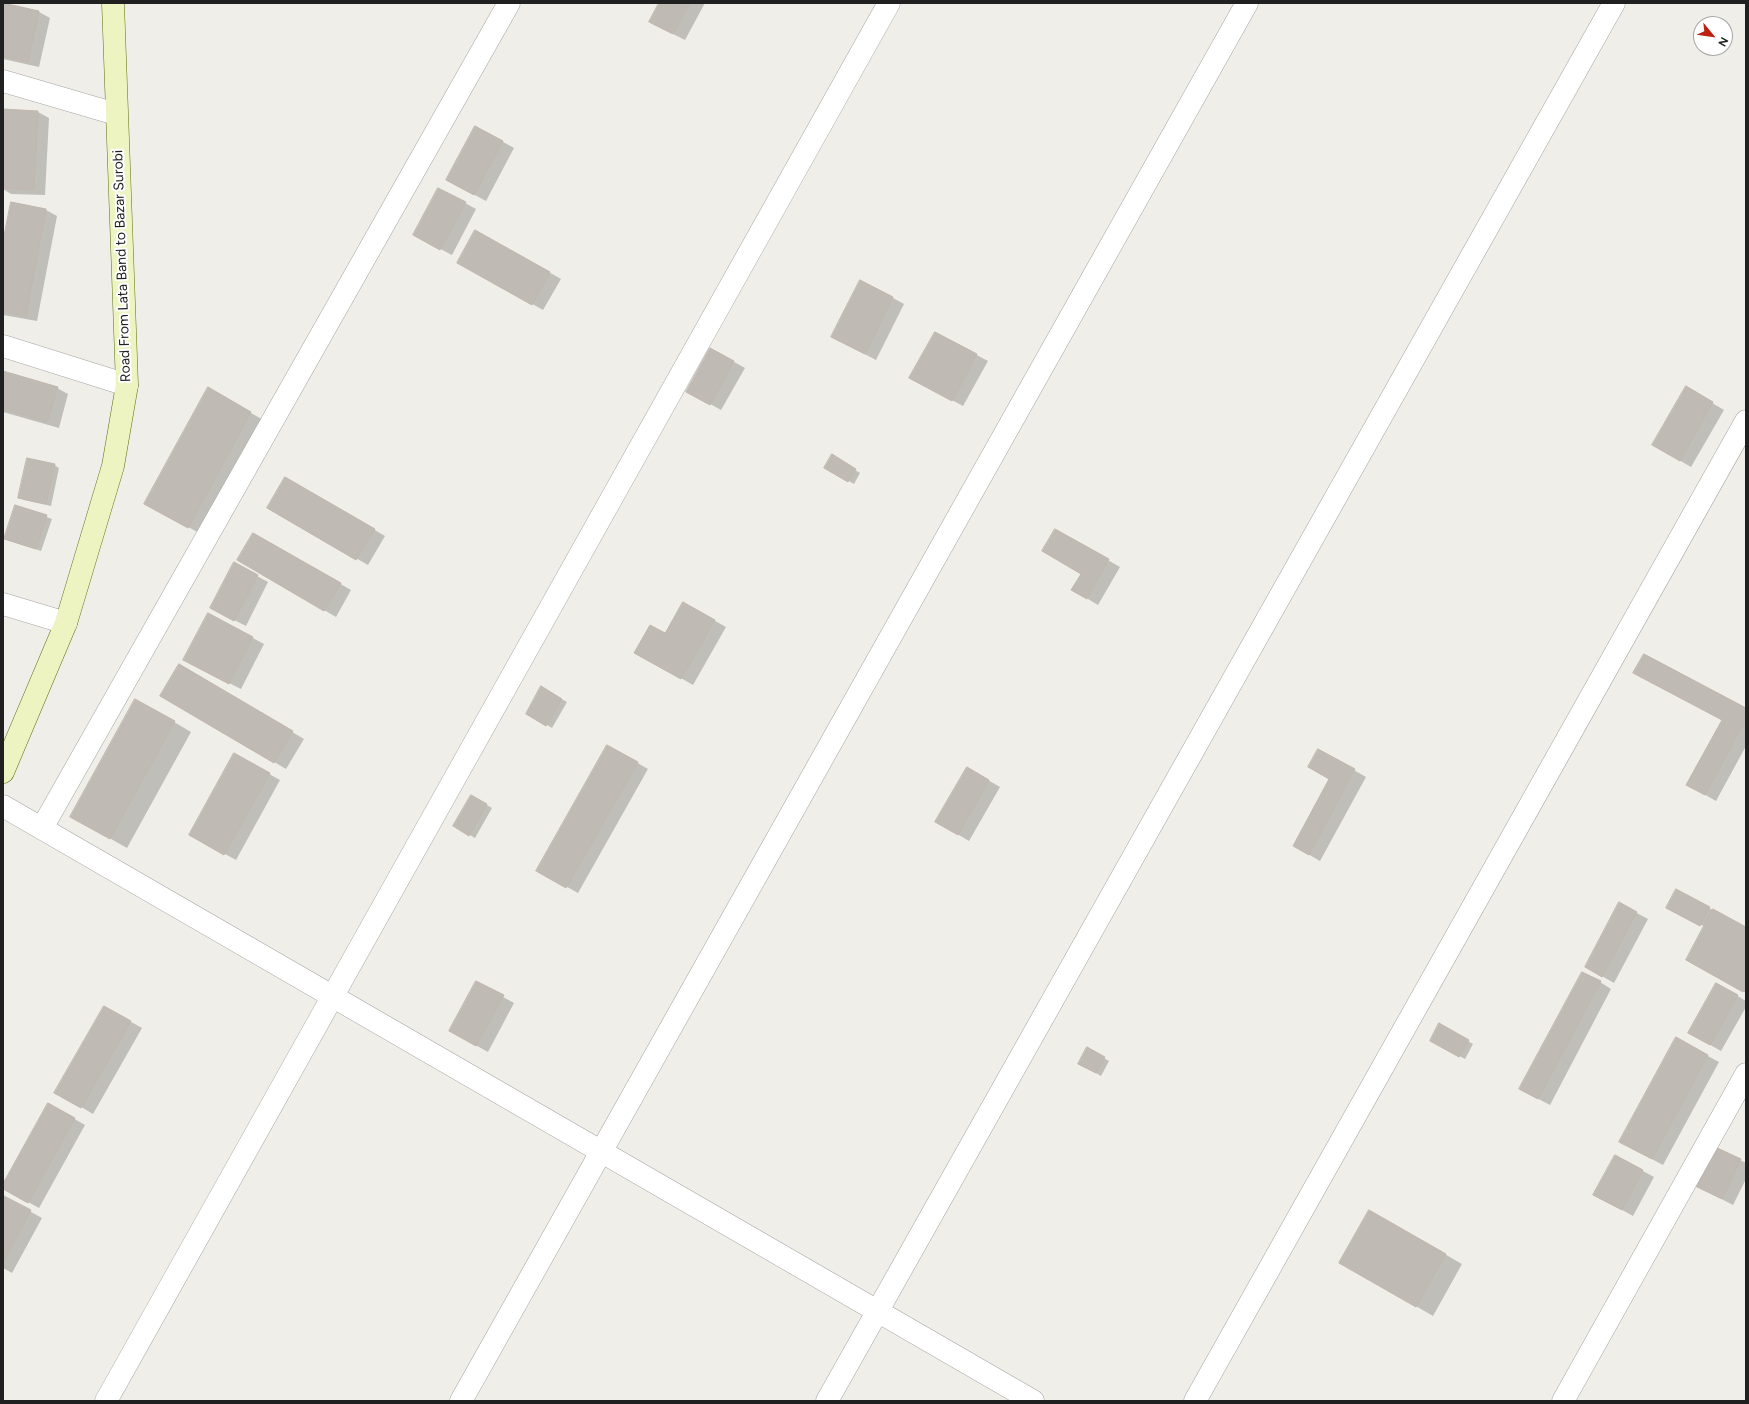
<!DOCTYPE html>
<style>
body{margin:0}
#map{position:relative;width:1749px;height:1404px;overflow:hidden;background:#f0eee8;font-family:Figtree,sans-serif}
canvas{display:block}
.frame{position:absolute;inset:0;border:4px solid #202020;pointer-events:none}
.north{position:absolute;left:1693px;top:16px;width:40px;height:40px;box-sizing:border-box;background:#fff;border:1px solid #a6a6a6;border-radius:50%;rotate:119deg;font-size:11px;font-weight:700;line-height:16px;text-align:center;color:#202020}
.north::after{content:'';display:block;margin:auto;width:14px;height:18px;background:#bd2113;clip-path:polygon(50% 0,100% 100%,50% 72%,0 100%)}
</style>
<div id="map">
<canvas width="1749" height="1404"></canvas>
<div class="frame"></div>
<div class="north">N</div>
</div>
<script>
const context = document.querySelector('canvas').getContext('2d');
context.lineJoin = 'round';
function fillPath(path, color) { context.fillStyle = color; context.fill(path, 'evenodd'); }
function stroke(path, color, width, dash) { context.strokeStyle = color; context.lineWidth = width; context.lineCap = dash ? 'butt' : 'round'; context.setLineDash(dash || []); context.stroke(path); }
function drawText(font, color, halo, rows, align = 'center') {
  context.font = font + ' Figtree,sans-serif'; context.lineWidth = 4; context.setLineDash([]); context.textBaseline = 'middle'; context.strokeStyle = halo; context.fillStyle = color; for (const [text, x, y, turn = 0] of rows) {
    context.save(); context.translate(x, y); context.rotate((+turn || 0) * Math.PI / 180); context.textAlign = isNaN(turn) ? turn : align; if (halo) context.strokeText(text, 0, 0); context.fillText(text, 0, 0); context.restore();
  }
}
fillPath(new Path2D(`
 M661 3H705L685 40 661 28Z
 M3 4 39 12 50 18 39 67 3 59Z
 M38 112 49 118 45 195 11 194 3 189V122Z
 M476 127 514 148 486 201 458 186Z
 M11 203 46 210 57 216 37 321 3 315V247Z
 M465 203 476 209 452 255 425 241Z
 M476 231 561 279 543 310 458 262Z
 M893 298 904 304 876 360 832 337Z
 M935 333 988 361 963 406 922 384Z
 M711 349 745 368 721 410 687 391Z
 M3 372 57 388 68 394 59 428 3 412Z
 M1687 388 1724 410 1691 467 1653 445Z
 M208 389 267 422 205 536 162 513Z
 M832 456 860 473 854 484 825 467Z
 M54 465 59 468 51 506 24 500 19 497Z
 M286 478 385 536 368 565 268 508Z
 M16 506 52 519 41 551 5 539Z
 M1055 530 1120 567 1098 605 1073 590 1082 573Z
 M254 534 351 590 336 617 239 560Z
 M257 576 268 582 246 626 222 614Z
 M683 603 726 627 693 685 636 652 665 634Z
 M208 614 264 644 241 689 195 666Z
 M179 665 304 739 286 769 161 695Z
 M542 688 567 702 552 728 527 713Z
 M1746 709V746L1716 801 1688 785Z
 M174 722 191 732 127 848 88 826Z
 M608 746 648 769 578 893 537 870Z
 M1319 750 1366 777 1320 861 1294 846 1331 779Z
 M235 755 280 780 236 860 190 835Z
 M967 768 1000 787 969 841 937 822Z
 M471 796 492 808 475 838 454 826Z
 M1620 904 1648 919 1614 983 1586 967Z
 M1709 908 1746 928V993L1687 960 1705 927 1696 922Z
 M476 982 514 1003 488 1052 461 1037Z
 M1600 982 1611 989 1550 1105 1531 1095Z
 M1717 984 1746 1001V1007L1721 1051 1689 1033Z
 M104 1007 142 1028 93 1114 56 1092Z
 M1439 1025 1473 1044 1465 1059 1431 1041Z
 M1676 1039 1719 1062 1663 1165 1631 1148Z
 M1088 1049 1109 1061 1101 1076 1080 1064Z
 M48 1104 85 1125 39 1208 3 1188V1186Z
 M1714 1147 1746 1163V1179L1733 1205 1695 1185Z
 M1615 1156 1654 1177 1633 1216 1606 1201Z
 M4 1197 42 1218 12 1273 3 1268V1200Z
 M1369 1211 1462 1264 1433 1316 1340 1262Z`), '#0003');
const building = new Path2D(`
 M3 3 39 11 28 62 3 56Z
 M659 3H690L673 34 649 22Z
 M3 109 38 111 34 190 3 188Z
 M475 126 503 141 474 195 446 180Z
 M438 188 466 202 440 250 413 235Z
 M11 202 46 209 26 316 3 311V241Z
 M475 230 550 272 532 305 457 263Z
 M860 280 893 297 865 354 831 337Z
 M935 332 977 354 952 401 909 378Z
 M710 348 734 361 710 405 686 392Z
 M3 371 58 387 47 422 3 409Z
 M1686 386 1713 402 1680 461 1652 445Z
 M208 387 251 412 188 528 144 504Z
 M832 454 856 469 848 482 824 468Z
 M27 458 55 464 46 504 18 498Z
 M285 477 375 529 356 560 267 508Z
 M15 505 47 515 36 549 4 539Z
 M1055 529 1109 559 1087 599 1071 590 1081 574 1042 551Z
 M253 533 341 583 324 611 237 560Z
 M234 562 258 575 234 621 210 608Z
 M683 602 715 620 681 679 634 653 650 625 665 633Z
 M208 613 253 637 229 684 183 660Z
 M1644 654 1746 708V719L1705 795 1686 785 1722 720 1633 673Z
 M179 664 293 731 274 763 160 696Z
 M541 686 562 699 546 726 526 714Z
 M135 699 175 721 110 839 70 817Z
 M607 745 638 762 566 888 536 871Z
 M1318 749 1355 769 1309 855 1293 846 1329 779 1308 767Z
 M234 753 270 773 224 855 189 835Z
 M967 767 989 780 958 835 935 822Z
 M471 795 487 804 469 836 453 826Z
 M1676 889 1710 907 1700 926 1666 908Z
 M1619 902 1637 912 1602 977 1585 967Z
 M1713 909 1746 927V986L1743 992 1686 960Z
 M1582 972 1601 981 1538 1099 1519 1089Z
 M476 981 504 995 476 1046 449 1031Z
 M1716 983 1738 995 1710 1045 1688 1033Z
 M104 1006 131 1021 81 1108 54 1093Z
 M1439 1023 1469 1040 1459 1057 1430 1041Z
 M1676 1037 1708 1055 1652 1159 1619 1142Z
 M1087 1047 1105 1057 1096 1073 1078 1064Z
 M48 1103 75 1118 28 1203 3 1189V1184Z
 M1713 1146 1741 1159 1722 1199 1693 1185Z
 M1615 1155 1643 1170 1622 1210 1593 1195Z
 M4 1196 31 1210 3 1263V1198Z
 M1369 1210 1446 1254 1416 1307 1339 1263Z`);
fillPath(building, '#c0bab5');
stroke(building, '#c0b6ab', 1);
const street = new Path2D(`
 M3 81 116 114
 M3 346 127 385
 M3 604 66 623
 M3 806 1033 1401
 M42 828 509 3
 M106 1401 889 3
 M461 1401 1247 3
 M827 1401 1614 3
 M1195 1401 1746 421
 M1563 1401 1746 1074`);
const secondary = new Path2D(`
 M3 772 66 623 113 466 127 385 113 3`);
stroke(street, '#a4a4a4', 23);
stroke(secondary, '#5d6f10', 23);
stroke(street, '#fff', 22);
stroke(secondary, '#edf4c2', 22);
drawText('14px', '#202020', '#fff', [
 ["Road From Lata Band to Bazar Surobi",122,266,-92]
]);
</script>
